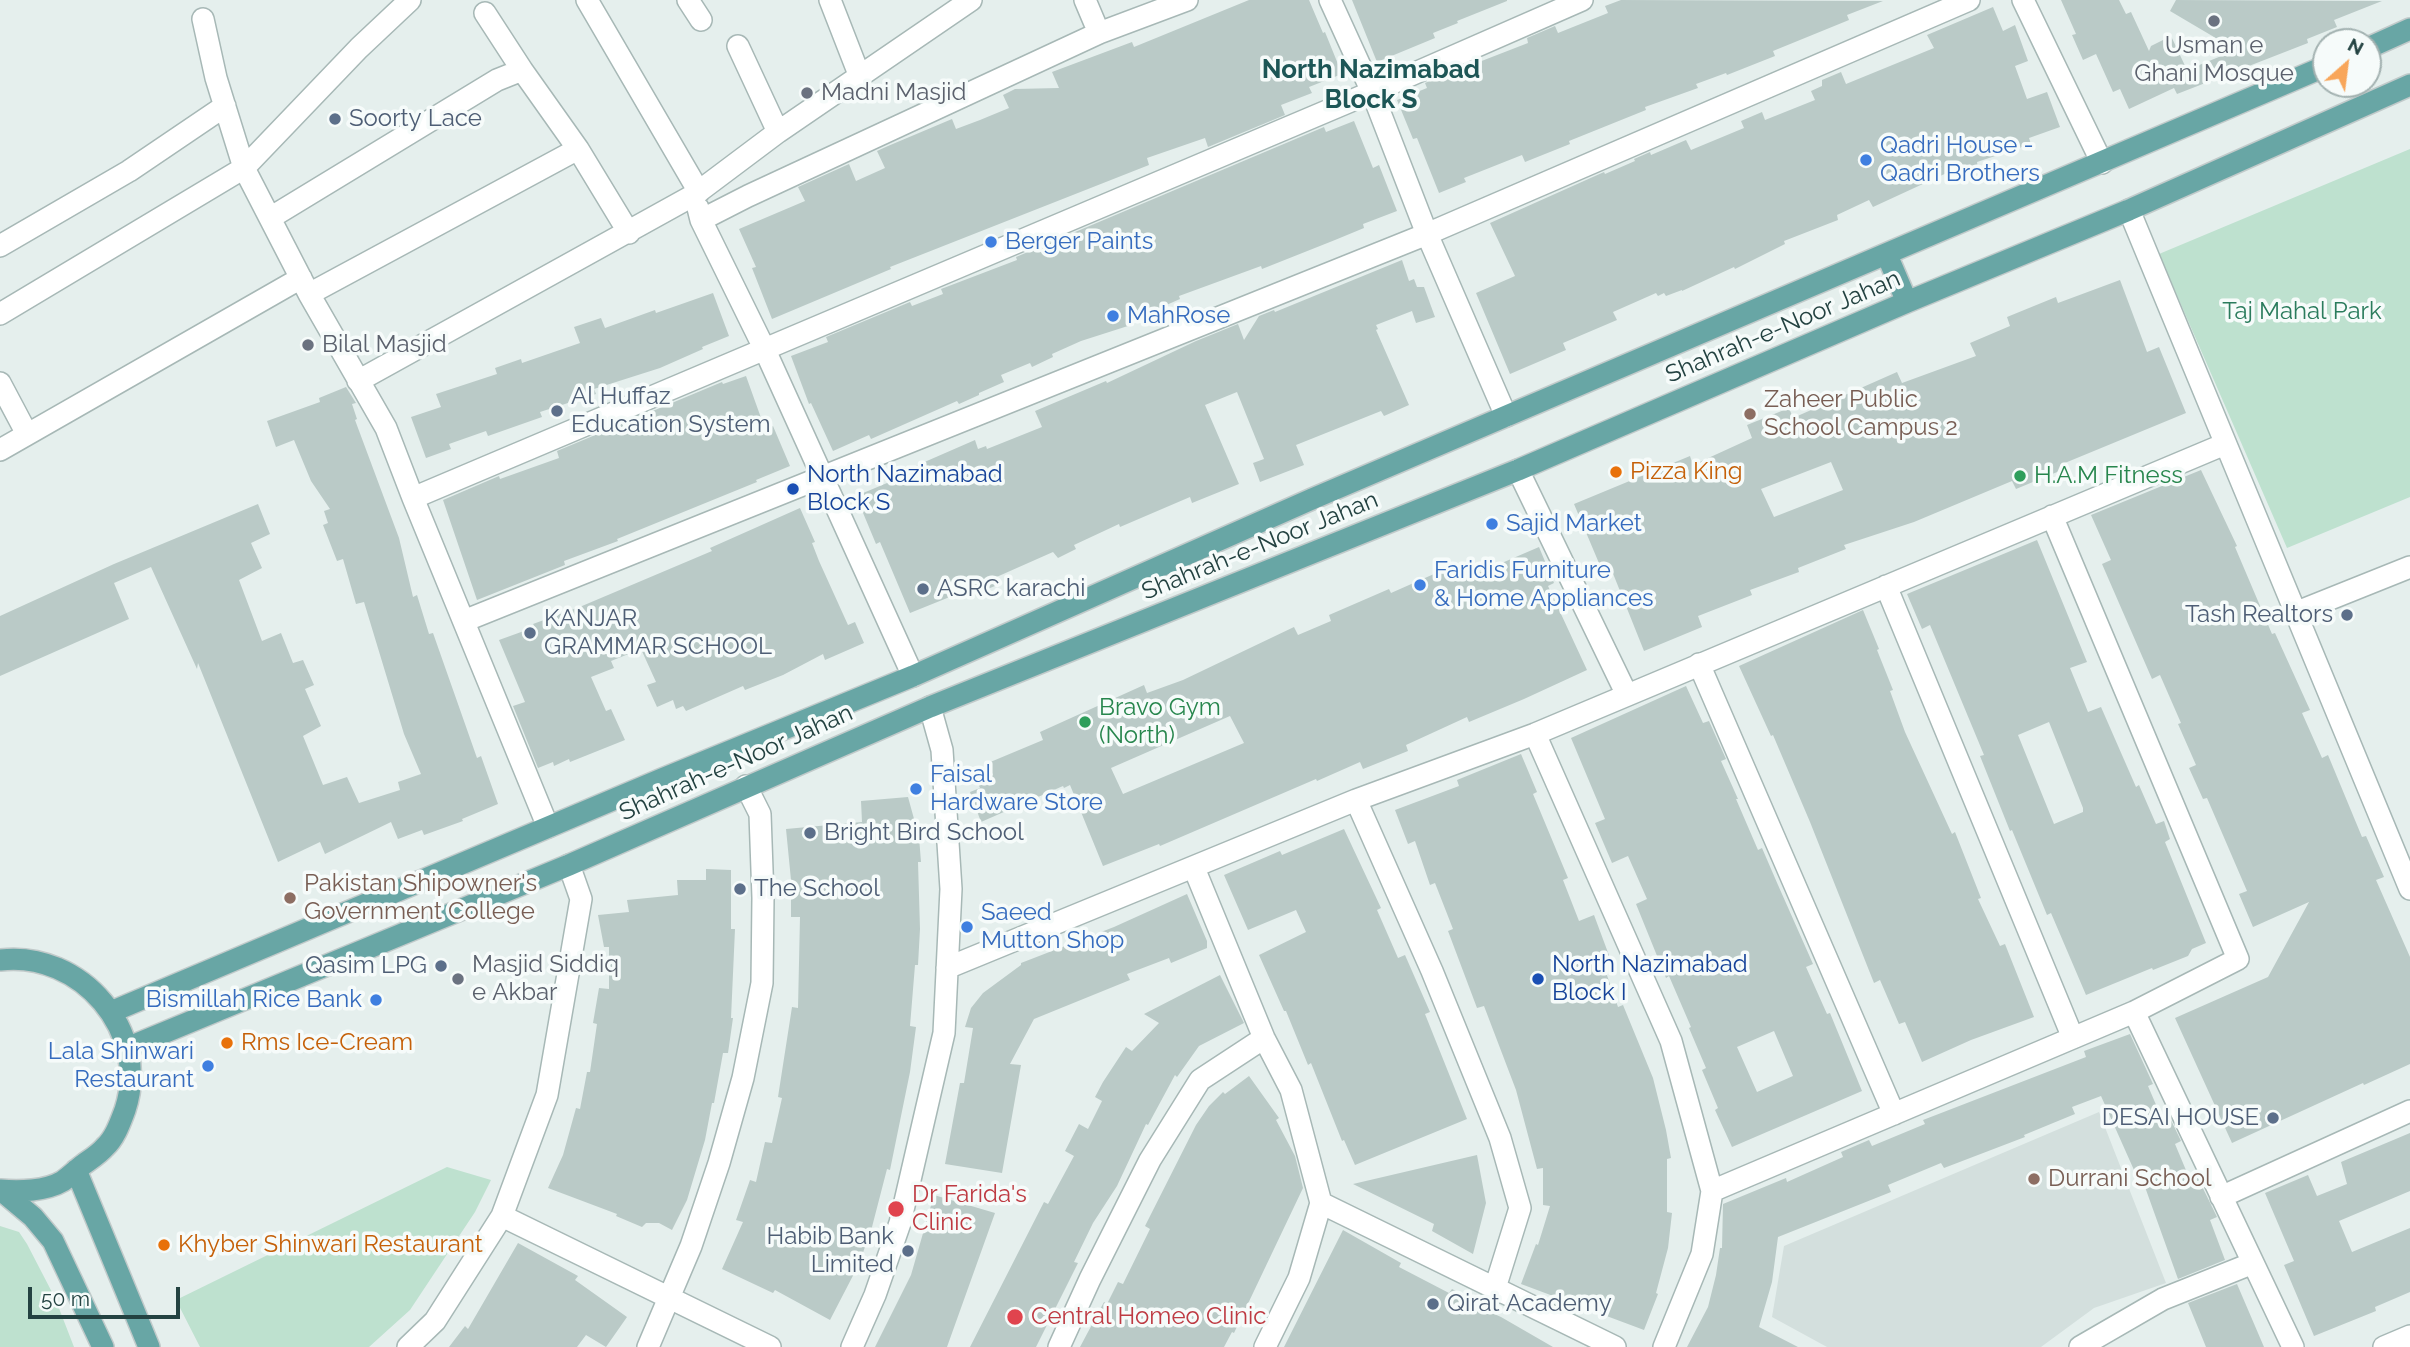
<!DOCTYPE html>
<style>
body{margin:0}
#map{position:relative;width:2410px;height:1347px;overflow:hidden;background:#e5efed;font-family:Raleway,sans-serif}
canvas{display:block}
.north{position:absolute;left:2312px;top:28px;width:70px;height:70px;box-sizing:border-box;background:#f6fbfa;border:2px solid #a2b1b0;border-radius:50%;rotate:28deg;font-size:19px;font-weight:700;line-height:28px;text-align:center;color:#234241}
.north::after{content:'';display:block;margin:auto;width:24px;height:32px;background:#f8a65a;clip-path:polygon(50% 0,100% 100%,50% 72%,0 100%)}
.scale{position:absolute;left:28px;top:1287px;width:152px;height:32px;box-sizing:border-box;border:4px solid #234241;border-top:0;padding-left:9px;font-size:21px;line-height:24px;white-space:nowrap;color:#234241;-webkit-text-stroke:5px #f6fbfa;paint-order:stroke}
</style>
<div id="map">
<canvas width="2410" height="1347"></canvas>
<div class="north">N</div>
<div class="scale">50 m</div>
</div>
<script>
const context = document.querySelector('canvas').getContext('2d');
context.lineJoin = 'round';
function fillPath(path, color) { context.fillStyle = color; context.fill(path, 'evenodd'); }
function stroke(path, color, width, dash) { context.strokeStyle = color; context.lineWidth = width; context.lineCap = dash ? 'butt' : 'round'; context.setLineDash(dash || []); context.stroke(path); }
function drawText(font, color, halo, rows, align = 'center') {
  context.font = font + ' Raleway,sans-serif'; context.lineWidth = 7; context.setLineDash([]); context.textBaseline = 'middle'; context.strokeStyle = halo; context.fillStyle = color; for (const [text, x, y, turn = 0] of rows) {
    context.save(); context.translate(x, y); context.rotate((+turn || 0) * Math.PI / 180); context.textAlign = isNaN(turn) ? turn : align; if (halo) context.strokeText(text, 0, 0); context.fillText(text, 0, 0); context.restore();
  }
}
fillPath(new Path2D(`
 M2099 1112 2166 1283 2094 1308 2041 1347H1827L1772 1317 1784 1246Z`), '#d3dfdd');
fillPath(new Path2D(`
 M2410 149V497L2287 548 2159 254Z
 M447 1167 491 1180 475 1212 410 1310 369 1347H200L176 1300Z
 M0 1226 19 1232 27 1244 55 1298 74 1347H0Z`), '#bee1cf');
fillPath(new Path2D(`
 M1249 0H1309L1323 33 1325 32 1342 74 1309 87 1312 93 1281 105 1285 115 1208 147 1205 138 1147 158 1149 165 890 267 891 269 772 319 752 268 756 267 739 229 805 201 798 187 849 164 856 181 885 168 877 151 888 146 952 119 956 129 980 120 1009 108 1003 95 1015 89 1059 88 1052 72 1132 42 1134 47Z
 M1352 0H1507V1L1457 21 1458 23 1433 33 1435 38 1377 62Z
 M1621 0 1883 1 1847 15 1849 20 1773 51 1775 56 1727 75 1726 73 1696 84 1698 88 1645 107 1646 110 1569 141 1570 144 1525 162 1522 155 1464 178 1466 182 1439 193 1417 138 1413 139 1397 100 1427 88 1425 83 1478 60 1479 62 1528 43 1527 38 1555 26 1558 33 1608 13 1605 6Z
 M2061 0H2119L2126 14 2131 12 2149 51 2151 46 2171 36 2187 70 2236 50 2170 11 2176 0 2382 1 2334 20 2337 27 2307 39 2308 43 2177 94 2174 88 2129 109 2120 89 2113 92 2096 54 2083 60 2072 35 2076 34Z
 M1993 7 2003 31 2015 25 2028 61 2015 66 2027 99 2047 92 2060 127 2029 138 2031 144 1977 162 1978 168 1964 176 1951 171 1873 207 1869 200 1837 215 1838 220 1784 241 1785 244 1735 269 1734 267 1682 291V290L1666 296 1664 293 1658 296 1656 293 1613 312 1617 320 1563 343 1566 350 1510 374 1476 293 1515 276 1490 223 1604 172 1605 174 1635 161 1634 159 1650 152 1651 155 1686 140 1691 150 1744 128 1741 121 1762 112 1765 120 1815 100 1811 91 1822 86V80L1841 72 1846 84 1934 48 1927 35Z
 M1354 121 1373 168 1379 165 1397 211 1363 224 1364 228 1335 240 1262 269 1261 266 1179 296 1180 299 1130 321 1131 325 1081 341 1052 354 1053 357 1032 367 1030 363 1001 375 1004 382 979 393V395L959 404 957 401 871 439 869 435 833 451 811 403 809 404 791 356 828 342 826 337 910 302 912 306 943 294 941 289 1017 260 1016 257 1324 127 1326 132Z
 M1402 260 1409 281 1414 279 1417 287H1424L1435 317 1416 323 1412 311 1376 325 1378 329 1376 330 1409 405 1384 416 1381 411 1296 445 1304 465 1260 482 1253 463 1264 459 1237 392 1205 405 1239 484 1192 503 1190 497 1120 527 1119 524 1074 545 1076 549 1058 558 1053 552 992 579 995 586 975 594 972 588 910 613 880 542 876 544 856 496 899 478 897 474 975 440 978 449 986 446 987 449 1042 427 1035 411 1106 381 1107 383 1196 341 1238 324 1244 340 1259 316 1274 310 1275 312Z
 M2120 280 2147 352 2159 347 2186 413 2060 465 2062 470 2016 489 2012 481 1914 522 1844 545 1846 549 1798 568 1799 572 1750 590 1752 595 1698 616 1702 627 1644 651 1612 571 1604 575 1574 504 1690 456 1693 465 1752 438 1747 425 1789 408 1793 418 1897 372 1902 383 1976 356 1970 343 2010 326 2007 317 2056 297 2058 303ZM1831 462 1843 490 1774 517 1761 489Z
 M713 293 729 336 702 347 703 349 660 368 594 389 596 394 540 412 542 417 488 436 486 431 449 444 451 449 426 458 411 417 441 407 436 394 497 374 495 368 521 359 522 363 580 343 574 327 601 318 605 328 655 310 656 313Z
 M746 376 765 429 773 426 790 466 756 480 757 482 617 539 618 541 564 561 565 565 477 600 443 500 499 476 500 479 559 458 557 451 722 382 723 384Z
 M346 387 356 403 352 404 357 419 355 420 399 538 413 597 417 595 429 634 433 633 477 758 481 756 498 804 462 819 463 821 424 835 422 830 398 839 391 822 325 854 320 842 278 862 198 663 197 669 151 567 114 583 129 619 0 676V616L114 564 258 504 270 534 251 543 262 568 239 580 262 641 281 633 293 663 303 660 314 685 305 689 321 726 303 736 323 785 347 777 359 803 400 790 398 782 421 774 404 734 364 602 356 604 343 559 337 561 323 525 328 523 324 511 330 509 311 481 294 440 276 447 267 421 320 402 319 398Z
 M2201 470 2237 546 2235 547 2272 634 2275 633 2310 710 2302 713 2322 758 2328 755 2362 837 2366 836 2384 877 2376 880 2410 957V1064L2364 1085 2363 1083 2232 1143 2175 1018 2268 977 2309 902 2253 927 2239 894 2247 891 2207 798 2203 799 2189 768 2196 765 2178 724 2181 723 2160 675 2152 679 2102 564 2111 560 2091 515Z
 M800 508 815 542 812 543 819 561 848 625 855 622 864 643 825 660 823 654 783 675 745 690 743 686 686 711 683 706 676 709 673 700 657 707 647 685 656 682 641 649 611 661 614 668 591 677 606 711 611 709 625 740 570 762 569 759 554 766 553 762 538 768 513 706 525 702 499 640 535 627 533 624 582 606 712 551 710 548Z
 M2037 540 2087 662 2070 668 2088 712 2101 707 2136 787 2139 785 2156 824 2164 821 2170 839 2165 842 2206 943 2192 949 2188 956 2153 970 2152 968 2086 995 2051 913 2047 915 2012 830 2010 831 1980 756 1984 755 1930 625 1922 629 1907 594ZM2049 722 2083 808V812L2054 824 2018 735Z
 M1539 547 1554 583 1548 586 1587 670 1524 699 1469 722 1467 717 1406 745 1408 751 1363 769 1360 762 1317 781 1316 779 1160 846 1159 844 1103 866 1070 785 1064 788 1063 786 981 822 970 792 980 788 977 781 993 775 988 763 1043 740 1040 732 1144 685 1147 693 1183 680 1294 627 1298 635 1331 621 1329 615 1389 589 1391 593 1452 566 1460 581ZM1230 716 1244 743 1123 794 1111 768Z
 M1863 610 1879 649 1877 650 1893 690 1890 691 1905 732 1952 834 1955 832 1981 898 1978 899 2000 946 2005 944 2034 1017 1971 1040 1922 1062 1905 1022 1899 1024 1880 980 1874 983 1810 822 1773 735 1771 736 1739 666Z
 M1686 686 1703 723 1709 721 1726 759 1721 761 1738 799H1736L1758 850 1762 848 1778 885 1813 964 1806 967 1827 1014 1830 1013 1862 1091 1732 1147 1715 1110 1718 1108 1702 1070 1706 1068 1689 1028 1691 1027 1669 976 1666 978 1636 904 1647 899 1628 856 1612 863 1595 823 1605 819 1571 738ZM1774 1031 1793 1076 1757 1092 1737 1047Z
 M1521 754 1537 792 1533 794 1568 878 1563 880 1579 921 1594 915 1610 958 1602 961 1618 1007 1623 1005 1653 1078 1666 1130 1671 1158 1667 1159V1212L1672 1213 1668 1248 1656 1293 1658 1294 1644 1330 1521 1284 1536 1244 1538 1245 1550 1206 1543 1205V1168L1537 1169 1516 1090 1484 1006 1477 1008 1448 931 1453 929 1435 883 1430 885 1415 841 1408 844 1395 810 1459 786 1457 780Z
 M908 797 919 837 921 862H918L920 929 918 965H915L910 1026 916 1027 910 1072 890 1170 887 1169 872 1227 859 1264 830 1320 775 1290 773 1293 722 1269 743 1222 736 1220 750 1180 756 1182 765 1142 772 1143 782 1098 778 1097 792 1007 798 1008 800 917H791V880L786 829 862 822 861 801Z
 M1344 829 1381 908 1377 910 1398 958 1405 955 1419 987 1430 1012 1425 1014 1467 1119 1355 1165 1344 1140 1342 1141 1311 1063 1308 1065 1286 1011H1284L1259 955 1306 932 1296 910 1248 930 1224 875 1280 851 1282 855Z
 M706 869 731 870V929H735L731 1018H733L728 1053H723L714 1103H712L705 1140 687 1200 672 1230 659 1223H646L642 1227 616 1216 617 1214 548 1188 563 1155 576 1108 580 1109 587 1072H590L597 1024 593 1023 599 988 609 989V947H604L598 915 629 912 627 900 678 895 677 880H706Z
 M1187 894 1207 941V948L1171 963 1169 958 1127 974 1130 980 1034 1019 1010 1064 1021 1065 1002 1173 945 1164 960 1083H964L973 1028 965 1027 971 1008 983 993 1021 965V963L1114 927Z
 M1220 975 1244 1023 1199 1046 1177 1077 1175 1075 1148 1125 1146 1124 1117 1186 1093 1223 1074 1262 1078 1263 1036 1347H970L1044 1202 1048 1204 1074 1156 1065 1151 1079 1124 1088 1129 1102 1101 1095 1097 1103 1082 1126 1047 1132 1051 1159 1023 1144 1014Z
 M2130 1034 2153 1084 2148 1086 2163 1121 2170 1118 2181 1141 2175 1144 2188 1175 2195 1172 2217 1217 2210 1220 2225 1260 2178 1279 2145 1187 2142 1188 2101 1096 2072 1107 2075 1114 2024 1135 2025 1137 1944 1168 1941 1163 1888 1185 1891 1192 1778 1237 1772 1282 1759 1327 1798 1347H1687L1708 1307 1716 1275 1720 1248H1722L1723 1204 1786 1178 1787 1182 1843 1157 1841 1152 1869 1140 1872 1146 1925 1124 1923 1120 2086 1057 2084 1051Z
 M1249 1076 1279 1118 1276 1120 1295 1156 1303 1188 1234 1333 1232 1332 1224 1347H1080L1104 1302 1107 1304 1118 1282 1123 1284 1150 1229 1145 1226 1196 1125 1209 1106 1223 1092 1225 1094Z
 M2410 1133V1191L2339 1221 2352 1252 2410 1228V1292L2375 1307 2376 1311 2314 1336 2284 1265 2294 1261 2265 1193 2308 1175 2317 1196 2347 1184 2341 1162Z
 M1477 1155 1486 1203 1473 1254 1432 1231 1434 1224 1353 1184Z
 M934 1195 995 1213 947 1347H875L911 1275Z
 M1343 1230 1401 1263 1399 1267 1449 1293 1452 1289 1474 1300 1472 1304 1501 1317 1553 1347H1284Z
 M518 1243 578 1276 575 1280 627 1317 606 1347 586 1335 577 1347H449L465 1326 468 1329Z
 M2237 1284 2264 1347H2206L2188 1303Z`), '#bacac7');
const minor = new Path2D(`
 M587 0 699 192
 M688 0 701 20
 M830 0 860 77
 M1085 0 1099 33
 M1330 0 1372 92 1427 234 1506 416
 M2023 0 2102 163
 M485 13 522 70
 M203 19 216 78 244 168 309 294 386 428 413 498 548 827
 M738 46 778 132
 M698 208 701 220 764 348 913 676
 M2129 210 2410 889
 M270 218 497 80 522 70 578 149 629 233
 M701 220 748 196 1099 33 1187 0
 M0 246 129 171 225 106
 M309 294 578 149
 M0 314 244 168 359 48 410 0
 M358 381 694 195 778 132 971 0
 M0 383 27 434
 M0 450 301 278
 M1518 470 1627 695
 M413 498 1372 92 1582 0
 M1886 586 2073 1038
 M2295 613 2410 567
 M464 621 1427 234 1969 0
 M1699 664 1894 1114
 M1535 734 1671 1041 1712 1191 1702 1254 1664 1347
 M1356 800 1432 971 1500 1138 1520 1208 1495 1288
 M1194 868 1264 1038 1291 1090 1321 1203 1299 1278 1265 1347
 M947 968 1356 800 1535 734 2225 444
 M2134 1012 2293 1347
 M1712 1191 2134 1012 2238 959 2052 516
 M2221 1197 2410 1111
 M1321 1203 1615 1347
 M502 1216 770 1347
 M408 1347 435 1321 502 1216 547 1095 581 899 569 865
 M648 1347 691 1246 719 1163 743 1078 762 983 763 898 760 814 746 786
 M852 1347 875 1295 900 1223 944 1033 951 889 942 750 930 707
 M1059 1347 1090 1279 1150 1160 1200 1080 1264 1038
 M2080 1347 2163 1299 2253 1263
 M2384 1347 2410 1336`);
const major = new Path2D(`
 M2368 48 2410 29
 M1887 255 1907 302
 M0 960C81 950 151 1032 125 1110 120 1123 115 1138 105 1147 99 1154 91 1159 84 1164 77 1169 70 1176 63 1181 46 1191 19 1192 0 1190
 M111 1012 662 779 913 676 1312 499 2326 66
 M127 1048 569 865 930 707 1518 470 1907 302 2129 210 2410 85
 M76 1170 149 1347
 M2 1191 33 1217 53 1241 103 1347`);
stroke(minor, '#a7b8b6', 24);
stroke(major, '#c1caca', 24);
stroke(minor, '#fff', 21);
stroke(major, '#68a6a5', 21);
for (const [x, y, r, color] of [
 [2214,21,7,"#6b7280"],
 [807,93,7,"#6b7280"],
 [335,119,7,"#5c6f8a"],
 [1866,160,7,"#3f7fe0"],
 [991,242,7,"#3f7fe0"],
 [1113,316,7,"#3f7fe0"],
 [308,345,7,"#6b7280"],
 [557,411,7,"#5c6f8a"],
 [1750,414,7,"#8d6e63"],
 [1616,472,7,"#e8710a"],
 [2020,476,7,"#2e9e5b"],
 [793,489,7,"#1a4fb4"],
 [1492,524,7,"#3f7fe0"],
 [1420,585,7,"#3f7fe0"],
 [923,589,7,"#5c6f8a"],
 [2347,615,7,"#5c6f8a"],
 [530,633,7,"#5c6f8a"],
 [1085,722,7,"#2e9e5b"],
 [916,789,7,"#3f7fe0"],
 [810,833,7,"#5c6f8a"],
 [740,889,7,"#5c6f8a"],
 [290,898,7,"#8d6e63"],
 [967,927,7,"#3f7fe0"],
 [441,966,7,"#5c6f8a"],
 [458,979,7,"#6b7280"],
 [1538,979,7,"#1a4fb4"],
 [376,1000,7,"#3f7fe0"],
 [227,1043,7,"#e8710a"],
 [208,1066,7,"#3f7fe0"],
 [2273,1118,7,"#5c6f8a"],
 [2034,1179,7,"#8d6e63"],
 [896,1209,9,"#e0444e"],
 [164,1245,7,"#e8710a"],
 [908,1251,7,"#5c6f8a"],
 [1433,1304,7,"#5c6f8a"],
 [1015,1317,9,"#e0444e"]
]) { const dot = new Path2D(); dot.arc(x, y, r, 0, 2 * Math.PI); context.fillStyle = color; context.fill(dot); stroke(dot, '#f6fbfa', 2.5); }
drawText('24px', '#5b616d', '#f6fbfa', [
 ["Usman e",2214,46,"center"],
 ["Ghani Mosque",2214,74,"center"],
 ["Madni Masjid",821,93],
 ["Bilal Masjid",322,345],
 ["Masjid Siddiq",472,965],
 ["e Akbar",472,993]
], 'left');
drawText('24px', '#4e5e75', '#f6fbfa', [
 ["Soorty Lace",349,119],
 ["Al Huffaz",571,397],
 ["Education System",571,425],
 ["ASRC karachi",937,589],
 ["Tash Realtors",2333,615,"right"],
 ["KANJAR",544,619],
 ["GRAMMAR SCHOOL",544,647],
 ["Bright Bird School",824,833],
 ["The School",754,889],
 ["Qasim LPG",427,966,"right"],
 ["DESAI HOUSE",2259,1118,"right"],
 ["Habib Bank",894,1237,"right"],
 ["Limited",894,1265,"right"],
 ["Qirat Academy",1447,1304]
], 'left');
drawText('24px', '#366cbe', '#f6fbfa', [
 ["Qadri House -",1880,146],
 ["Qadri Brothers",1880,174],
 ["Berger Paints",1005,242],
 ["MahRose",1127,316],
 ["Sajid Market",1506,524],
 ["Faridis Furniture",1434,571],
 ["& Home Appliances",1434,599],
 ["Faisal",930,775],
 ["Hardware Store",930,803],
 ["Saeed",981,913],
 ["Mutton Shop",981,941],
 ["Bismillah Rice Bank",362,1000,"right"],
 ["Lala Shinwari",194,1052,"right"],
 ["Restaurant",194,1080,"right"]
], 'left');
drawText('24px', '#2b7c5d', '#f6fbfa', [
 ["Taj Mahal Park",2302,312]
]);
drawText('24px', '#234241', '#f6fbfa', [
 ["Shahrah-e-Noor Jahan",1783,327,-23],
 ["Shahrah-e-Noor Jahan",1260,546,-22],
 ["Shahrah-e-Noor Jahan",736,763,-24]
]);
drawText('24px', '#785e54', '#f6fbfa', [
 ["Zaheer Public",1764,400],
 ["School Campus 2",1764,428],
 ["Pakistan Shipowner's",304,884],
 ["Government College",304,912],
 ["Durrani School",2048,1179]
], 'left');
drawText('24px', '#c56008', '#f6fbfa', [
 ["Pizza King",1630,472],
 ["Rms Ice-Cream",241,1043],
 ["Khyber Shinwari Restaurant",178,1245]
], 'left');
drawText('24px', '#164399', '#f6fbfa', [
 ["North Nazimabad",807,475],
 ["Block S",807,503],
 ["North Nazimabad",1552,965],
 ["Block I",1552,993]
], 'left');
drawText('24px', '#27864d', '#f6fbfa', [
 ["H.A.M Fitness",2034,476],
 ["Bravo Gym",1099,708],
 ["(North)",1099,736]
], 'left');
drawText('24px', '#be3a42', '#f6fbfa', [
 ["Dr Farida's",912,1195],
 ["Clinic",912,1223],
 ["Central Homeo Clinic",1031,1317]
], 'left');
drawText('bold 26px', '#1d5656', '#f6fbfa', [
 ["North Nazimabad",1371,70],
 ["Block S",1371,100]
]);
</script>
